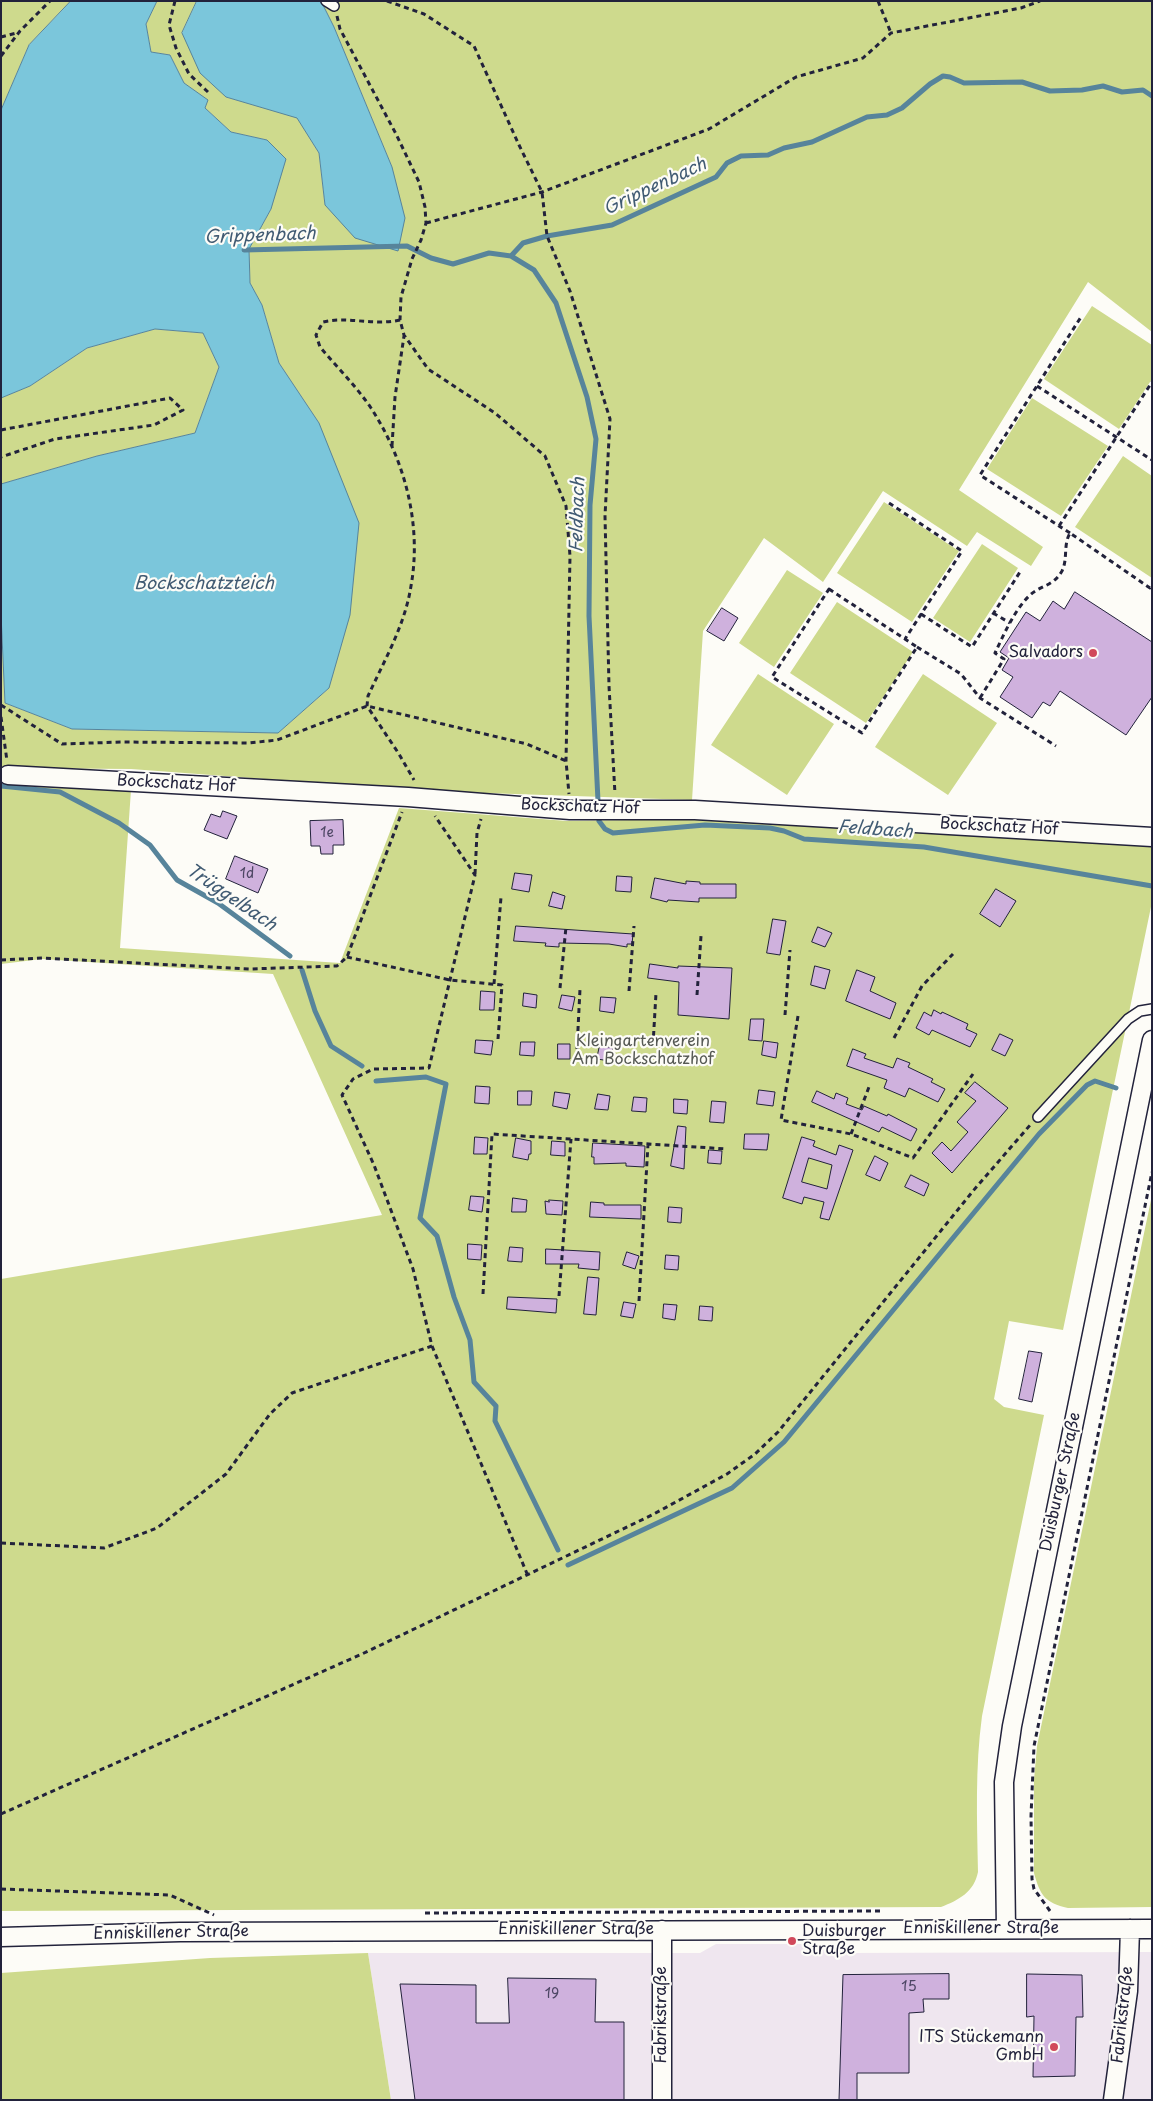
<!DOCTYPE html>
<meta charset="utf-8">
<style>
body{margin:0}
#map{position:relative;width:1153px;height:2101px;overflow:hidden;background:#fdfcf7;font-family:"Playpen Sans",sans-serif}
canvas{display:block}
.frame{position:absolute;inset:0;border:2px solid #22223b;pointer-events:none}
</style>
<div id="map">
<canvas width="1153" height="2101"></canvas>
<div class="frame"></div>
</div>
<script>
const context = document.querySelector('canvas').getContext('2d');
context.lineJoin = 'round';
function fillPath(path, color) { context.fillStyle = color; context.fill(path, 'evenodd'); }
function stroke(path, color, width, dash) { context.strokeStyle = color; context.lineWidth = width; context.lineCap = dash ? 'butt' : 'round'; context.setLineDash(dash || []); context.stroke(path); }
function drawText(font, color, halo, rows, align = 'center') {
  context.font = font + ' "Playpen Sans",sans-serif'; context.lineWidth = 4.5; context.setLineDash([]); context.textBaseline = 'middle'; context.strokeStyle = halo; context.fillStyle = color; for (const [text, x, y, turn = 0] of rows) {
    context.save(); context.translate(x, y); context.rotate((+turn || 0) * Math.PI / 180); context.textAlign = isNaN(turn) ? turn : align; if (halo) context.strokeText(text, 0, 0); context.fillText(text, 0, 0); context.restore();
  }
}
fillPath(new Path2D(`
 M716 1944H834L843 1953 1152 1952V2100H391L368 1953H700Z`), '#efe6ef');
fillPath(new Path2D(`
 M1 1H71L29 45 1 110Z
 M157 1H197L182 33 226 97 297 117 319 153 325 205 392 167 334 27 321 1H1152V332L1088 282 959 490 1043 547 1031 566 977 532 967 546 883 491 823 582 764 538 703 631 692 800 426 791 131 769 1 768V614L5 703 72 729 278 733 329 688 319 423 279 363 262 305 250 283 249 249 271 209 267 140 231 132 205 108 207 100 184 83 170 55 151 52 146 24Z
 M1092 306 1152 345V379L1119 429 1044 379Z
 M155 329 203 333 219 367 195 433 97 456 1 484V398L30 386 87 348Z
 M1032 398 1108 446 1061 516 987 469Z
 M1123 456 1152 476V578L1075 527Z
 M884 502 959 551 912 622 837 573Z
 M982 544 1018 568 970 642 933 618Z
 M787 570 823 593 774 667 739 643Z
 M837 602 913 652 866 723 790 673Z
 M758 674 834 724 787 795 711 745Z
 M923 674 997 723 948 795 875 747Z
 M1 784 131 790 120 948 340 963 399 808 567 821 695 819 1152 845V902L1063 1330 1009 1321 994 1399 1004 1407 1044 1415 982 1716C975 1768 977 1819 978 1872 974 1892 959 1900 941 1907L1 1911V1279L382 1215 273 974 42 959 1 964Z
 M1152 1195V1907L1068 1908C1045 1903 1040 1895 1034 1873V1780L1037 1746Z
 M368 1953 391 2100H1V1973L210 1958Z`), '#ceda8d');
const water = new Path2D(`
 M71 1H157L146 24 151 52 170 55 184 83 208 100 205 108 231 132 267 140 286 159 271 209 249 249 250 283 262 305 279 363 319 423 359 523 350 615 329 688 278 733 72 729 5 703 1 614V484L97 456 195 433 219 367 203 333 155 329 87 348 30 386 1 398V110L29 45Z
 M197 1H321L334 27 392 167 405 218 398 251 355 238 325 205 319 153 297 118 226 97 200 73 182 33Z`);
fillPath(water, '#7bc6db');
stroke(water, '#57849b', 1);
stroke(new Path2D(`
 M244 250 407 246 431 258 453 264 489 253 511 256 534 270 556 303 587 397 596 439 590 505 589 616 598 801
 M511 256 523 243 547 236 612 225 716 177 727 163 741 156 768 155 784 148 812 142 867 117 887 115 902 108 930 84 943 76 950 77 964 83 1022 82 1050 91 1082 90 1103 86 1122 92 1143 90 1152 96
 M1 786 60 792 119 823 150 845 177 880 218 903 290 956
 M599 821 605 829 613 833 705 825 770 828 784 831 804 839 924 847 1152 886
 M302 970 315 1011 331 1046 362 1066
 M376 1081 426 1077 446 1084 420 1218 437 1236 454 1297 470 1340 474 1382 496 1406 495 1421 558 1550
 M568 1565 732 1488 784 1442 1039 1134 1087 1085 1095 1081 1116 1088`), '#57849b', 5);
const building = new Path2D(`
 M1075 592 1152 642V697L1126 735 1060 691 1050 706 1043 702 1032 718 1000 697 1013 677 1002 670 1009 658 1000 652 1026 612 1040 621 1053 601 1064 609Z
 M722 608 738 618 724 641 707 631Z
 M223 811 237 816 227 839 204 830 211 814 220 817Z
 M343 820 344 845H333V854H321L320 846H311L310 821Z
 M235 856 268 869 258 893 226 879Z
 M515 873 532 875 529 892 512 889Z
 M617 876 632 877 631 892 616 891Z
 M655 878 686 884V881L700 882V884H736V898H699V902L668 900 667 902 651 898Z
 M996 889 1016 901 1000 927 980 914Z
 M553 892 565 896 562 909 549 906Z
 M773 919 786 921 780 955 767 953Z
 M516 926 633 934 632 944H627V947L609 944 559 943V947L545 946 546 943 514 941Z
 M818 927 832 933 825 947 812 942Z
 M650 964 678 968V966L732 968 729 1019 678 1015 679 982 648 978Z
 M815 966 830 970 825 989 811 985Z
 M857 970 875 977 870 991 896 1003 890 1019 846 1001Z
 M481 991 495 992 494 1010H480Z
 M524 993 537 995 536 1008 523 1006Z
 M562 995 575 997 572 1011 559 1008Z
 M601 997 616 998 614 1013 600 1011Z
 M934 1010 941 1014 942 1012 968 1024 966 1029 977 1034 970 1047 932 1030 929 1035 916 1028 924 1012 931 1016Z
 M751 1019H764L762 1041 749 1040Z
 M1000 1034 1013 1040 1005 1056 992 1050Z
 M476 1040 493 1041 491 1055 475 1053Z
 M764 1041 778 1043 776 1058 762 1055Z
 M521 1042H535L534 1056 520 1055Z
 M558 1044H570V1059H558Z
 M600 1045 613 1048 610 1061 597 1059Z
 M853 1049 866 1054 864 1058 893 1068 897 1058 910 1063 908 1067 933 1079 931 1082 945 1089 938 1102 909 1088 905 1097 884 1088 887 1080 847 1066Z
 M975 1082 1008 1108 952 1173 932 1153 942 1142 951 1151 968 1132 957 1122 976 1101 965 1093Z
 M476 1086 490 1087 489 1104 475 1103Z
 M759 1090 775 1092 773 1106 757 1104Z
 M518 1091H532L531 1105H518Z
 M817 1091 834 1099 836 1093 848 1098 846 1104 862 1110 864 1106 887 1116 888 1114 917 1129 911 1141 882 1127 879 1132 812 1102Z
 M555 1092 570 1094 567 1109 553 1106Z
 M598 1094 610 1096 608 1110 595 1109Z
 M634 1097 647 1098 646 1112 632 1111Z
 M674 1099 688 1100 687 1114 674 1113Z
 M712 1101 726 1102 724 1123 710 1122Z
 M678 1126 686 1127 684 1169 671 1166Z
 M745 1134H769L767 1150 744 1149Z
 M475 1137 488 1138 487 1154H474Z
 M802 1137 815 1141 813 1146 836 1155 839 1145 853 1150 829 1220 820 1218 824 1202 804 1197 802 1204 783 1198ZM809 1158 832 1165 827 1189 802 1182Z
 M516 1138 531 1141V1154H529L528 1160 513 1157Z
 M552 1141 565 1142V1156L551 1155Z
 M593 1143 645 1146 644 1167 626 1166V1163L594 1164V1157H592Z
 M709 1150 722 1151 721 1164 708 1163Z
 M875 1156 888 1163 880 1181 866 1175Z
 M911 1175 929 1184 924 1196 905 1187Z
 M471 1196 484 1197 482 1212 469 1210Z
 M513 1198 527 1200 526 1212H512Z
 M549 1200 563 1201 562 1215 546 1214 545 1201 549 1202Z
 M591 1202 604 1203V1205H641V1219L590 1217Z
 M669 1207 682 1208 681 1223 668 1222Z
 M468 1244 482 1245 481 1260 468 1259Z
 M510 1247 523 1248 522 1262 508 1261Z
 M546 1249 600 1252 599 1270 578 1268 579 1264H546Z
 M627 1252 639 1256 635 1269 623 1265Z
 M666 1255 679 1256 678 1270 665 1269Z
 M588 1277 599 1278 596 1315 584 1314Z
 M508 1297 557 1299 556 1313 507 1309Z
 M624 1302 636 1304 633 1318 621 1316Z
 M664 1304 677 1305 675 1320 663 1318Z
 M700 1306 713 1307 712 1321 699 1320Z
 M1029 1351 1042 1353 1032 1402 1019 1399Z
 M949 1974V1999H923L924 2012 909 2013V2073H857V2100H839L843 1975Z
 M1027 1974 1082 1975 1083 2017H1076L1075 2076 1033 2077 1034 2016 1027 2017Z
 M508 1978 596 1979 595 2022H624V2100H415L400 1984 476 1985V2023H509Z`);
fillPath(building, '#cfb1dd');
stroke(building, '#22223b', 1);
const service = new Path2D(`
 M326 1 334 6
 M1038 1117 1128 1019 1140 1011 1152 1009`);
const minor = new Path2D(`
 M8 775 408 797 570 810H695L1152 837
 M1006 1929 1004 1782 1012 1726 1152 1040
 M662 1930V2100
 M1 1937 180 1932 1152 1929
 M1113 2100 1128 1991 1130 1929`);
stroke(service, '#22223b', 12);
stroke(minor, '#22223b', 21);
stroke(new Path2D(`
 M175 1 169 25 176 48 189 74 208 92
 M387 1 424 14 474 46 519 145 542 192 547 236 570 291 610 419 605 516 609 686 615 794
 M878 1 891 33
 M337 16 340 29 396 134 419 182 425 207 426 223 421 240 412 259 401 297 400 320 404 335 428 369 495 413 545 456 566 506 570 556 566 761 569 794
 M1 37 20 32
 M1 56 20 31 50 1
 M426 223 542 192 709 129 796 77 863 58 891 33 1021 8 1040 1
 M400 320C373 326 348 316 323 322L316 335 320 347C337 367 356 386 371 408 405 460 422 525 411 586 405 625 384 661 368 696L367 706 399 754 414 780
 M1037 386 1152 460
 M1 430 170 398 183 410 154 425 55 439 1 457
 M392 446 395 397 404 336
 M889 503 962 551 905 639
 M1059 526 1152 382
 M1070 533 980 475 1081 317
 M829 589 917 647 862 733 772 677Z
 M993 613 1010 623
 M921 614 972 647 1020 572
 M917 647 961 674 980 698 1056 746
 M980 698 1004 659 995 653C1004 634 1014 611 1029 596 1040 585 1053 587 1062 571 1068 559 1063 545 1070 533L1150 588 1152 585
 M1 705 62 744 122 742 249 743 277 740 367 706 527 744 566 761
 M1 717 7 761
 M475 874 477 833 481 819
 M347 957 450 980 502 985 498 1039
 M1 960 42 958 250 969 337 966 347 957 402 812
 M494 984 501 897
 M560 988 566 927
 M629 991 634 926
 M697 995 701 936
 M785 1015 790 950
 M798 1016 781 1120 851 1134 913 1158 973 1074
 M894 1038 922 986 953 954
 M653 1045 656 993
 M577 1049 580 989
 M851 1134 869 1087
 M483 1294 492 1134 727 1149
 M559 1296 571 1139
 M639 1301 648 1144
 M432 1346 528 1576
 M1 1543 104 1548 157 1528 226 1474 270 1414 292 1393 432 1346 413 1269 374 1165 342 1095 353 1079 373 1069 429 1068 475 875 435 816
 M1 1814 362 1654 652 1515 727 1474 755 1454 778 1432 973 1191 1031 1124
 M1 1889 170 1895 214 1915
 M1050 1911 1034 1889 1032 1879 1031 1816 1034 1746 1152 1172
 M425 1913 881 1911`), '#22223b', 3, [5, 4]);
stroke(service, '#fdfcf7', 9);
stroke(minor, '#fdfcf7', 18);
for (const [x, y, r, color] of [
 [1093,653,5,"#d1495b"],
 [792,1941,5,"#d1495b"],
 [1054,2047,5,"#d1495b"]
]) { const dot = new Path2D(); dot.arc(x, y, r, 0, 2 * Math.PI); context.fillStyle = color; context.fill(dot); stroke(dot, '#fdfcf7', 2); }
drawText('14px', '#4d4664', null, [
 ["1e",327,833],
 ["1d",247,874],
 ["15",909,1987],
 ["19",552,1994]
]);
drawText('16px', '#22223b', '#fdfcf7', [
 ["Salvadors",1083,653],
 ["Duisburger",802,1932,"left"],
 ["Straße",802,1950,"left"],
 ["ITS Stückemann",1044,2038],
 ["GmbH",1044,2056]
], 'right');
drawText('16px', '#22223b', '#fdfcf7', [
 ["Bockschatz Hof",176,784,3],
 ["Bockschatz Hof",580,807,2],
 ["Bockschatz Hof",999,827,3],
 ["Duisburger Straße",1061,1482,-78],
 ["Enniskillener Straße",981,1929],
 ["Enniskillener Straße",576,1930],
 ["Enniskillener Straße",171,1933,-1],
 ["Fabrikstraße",662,2015,-90],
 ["Fabrikstraße",1123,2015,-84]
]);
drawText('16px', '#565954', '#fdfcf7', [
 ["Kleingartenverein",643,1042],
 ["Am Bockschatzhof",643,1060]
]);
drawText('italic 18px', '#415b73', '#fdfcf7', [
 ["Grippenbach",655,187,-25],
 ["Grippenbach",260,236,-2],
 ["Feldbach",578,515,-88],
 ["Bockschatzteich",204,584],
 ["Feldbach",875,830,4],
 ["Trüggelbach",231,898,34]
]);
</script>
